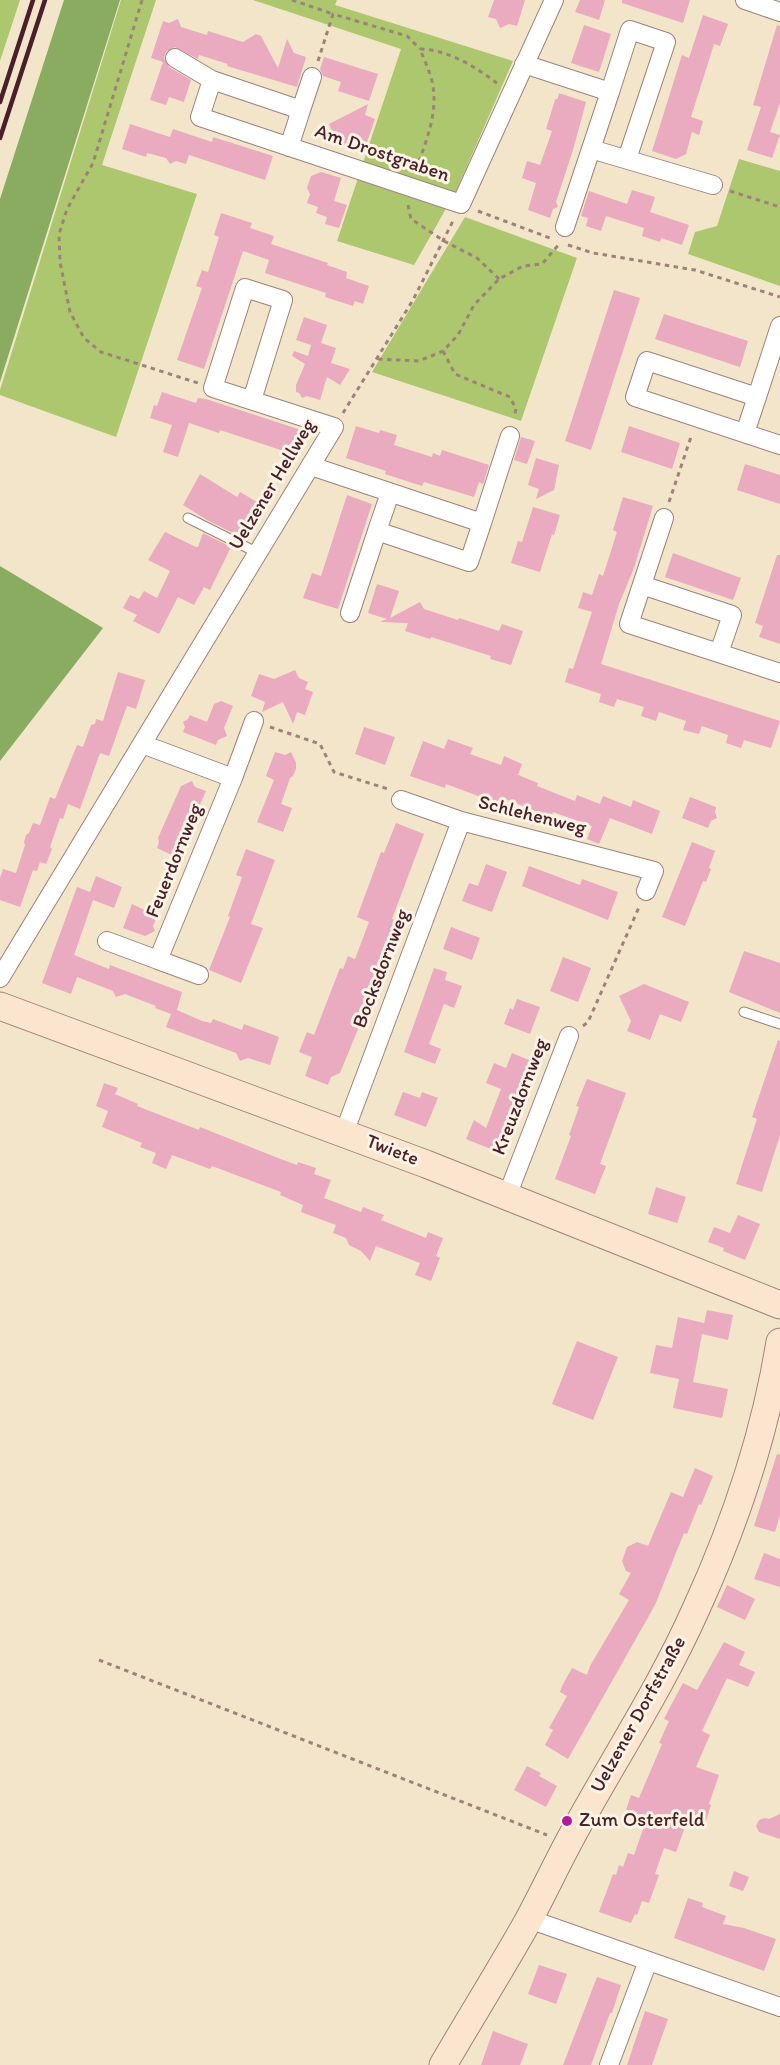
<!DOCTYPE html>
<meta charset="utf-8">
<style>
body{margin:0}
canvas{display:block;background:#f3e5ca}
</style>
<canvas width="780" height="2065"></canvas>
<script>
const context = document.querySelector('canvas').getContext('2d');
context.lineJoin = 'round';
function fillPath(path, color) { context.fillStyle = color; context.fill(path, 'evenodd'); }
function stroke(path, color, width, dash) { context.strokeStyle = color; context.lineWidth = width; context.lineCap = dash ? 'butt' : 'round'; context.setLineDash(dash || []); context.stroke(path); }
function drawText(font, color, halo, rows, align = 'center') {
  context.font = font + ' Itim,sans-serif'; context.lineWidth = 6; context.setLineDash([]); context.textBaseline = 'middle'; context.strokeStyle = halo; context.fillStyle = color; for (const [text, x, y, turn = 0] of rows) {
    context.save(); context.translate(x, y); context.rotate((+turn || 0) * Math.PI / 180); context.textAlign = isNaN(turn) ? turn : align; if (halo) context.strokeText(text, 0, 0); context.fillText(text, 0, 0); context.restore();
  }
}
fillPath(new Path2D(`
 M0 0H20L0 61Z
 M121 0H156L102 165 197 194 116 437 0 395V390Z
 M253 0H337L335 5 513 61 456 191 414 265 337 241 401 49Z
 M739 159 780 171V286L688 254 695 232 717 226Z
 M465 217 577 258 521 421 372 372Z`), '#acc76e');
fillPath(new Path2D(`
 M64 0H120L0 382V199Z
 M0 566 103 628 0 761Z`), '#89ac61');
fillPath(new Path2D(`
 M494 0H525L517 26 509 24 500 28 496 19 488 17Z
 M580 0H605L599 20 575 12Z
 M622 0H690L683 23 622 3Z
 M703 15 728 24 720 46 714 44 691 117 703 121 699 135 692 132 686 154 676 159 652 151 682 55 689 58Z
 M178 19 181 27 207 35 208 31 243 42 256 34 261 36 278 68 287 39 294 53 306 57 297 87 227 66 228 64 199 55 198 59 175 47 166 52 164 58 169 67 191 80 184 102 169 97 166 105 150 100 163 62 151 58 163 21 169 23Z
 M584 25 611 34 599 72 571 63Z
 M777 25 780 26V103L770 132 780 135 772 158 747 150 761 107 753 105Z
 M324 57 378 74 369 101 338 91 341 82 323 76 320 69Z
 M559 93 586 102 573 150 556 202 558 207 553 209 550 218 528 210 536 183 522 178 527 161 540 165 552 131 546 129 555 100 558 98Z
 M368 104 365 115 375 119 367 142 357 138 354 148 328 140 331 129 329 124Z
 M130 124 170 137 173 129 212 142 213 137 273 156 265 180 189 155 186 164 176 161 170 164 166 158 147 153 146 157 122 149Z
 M321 172 341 178 334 201 347 205 339 228 325 224 327 217 316 213 318 207 307 203 310 194 307 188 311 176Z
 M632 190 655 197 650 212 689 225 682 245 661 238 660 242 642 236 644 228 606 216 601 231 586 226 588 218 581 216 589 191 627 204Z
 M221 213 252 223 250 228 274 236 271 244 328 263 327 265 347 272 346 278 369 286 363 304 355 301 353 306 325 297 326 293 265 273 269 260 243 251 204 369 177 360 202 288 196 286 202 270 208 272 219 237 214 235Z
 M614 290 640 298 591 450 565 441Z
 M664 314 748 341 740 367 655 339Z
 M304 317 327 325 321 343 336 348 331 363 350 369 340 385 327 377 320 400 307 396 302 398 299 393 296 392V385L305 364 292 356 294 351 308 356 311 345 296 340Z
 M162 392 196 403 198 398 206 399 304 431 296 455 220 430 219 433 189 423 178 457 163 452 172 425 150 418 154 405 157 406Z
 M356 426 379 433 380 430 397 435 394 445 432 457 433 453 440 456 442 450 489 465 483 484 479 482 474 497 424 482 422 486 385 474 386 471 346 458Z
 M629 426 680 443 672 469 621 452Z
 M521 437 535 441 527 464 514 460Z
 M536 458 559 465 554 490 536 499 539 489 528 485Z
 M745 464 780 475V504L737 490Z
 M200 474 237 497 240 492 262 505 247 532 240 528 237 535 207 520 183 505Z
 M347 495 372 504 338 609 303 598 312 573 321 576Z
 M623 497 653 506 634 568 619 604 601 664 780 721 771 748 744 740 741 748 726 743 728 735 702 726 699 734 683 730 686 721 659 712 656 721 641 716 644 707 617 699 614 707 599 702 601 694 565 682 569 668 573 669 592 612 578 608 581 599 583 592 592 595 599 574 603 576 617 532 613 530Z
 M533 507 560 515 554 535 552 534 540 572 511 563 518 541 522 542Z
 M165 532 196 547H198L203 533 231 547 210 590 204 587 194 605 178 597 159 634 133 621 137 615 123 608 130 595 139 599 144 591 157 598 170 571 148 560Z
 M673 553 741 578 733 600 665 577Z
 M777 555H780V644L759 637 763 626 755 623Z
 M377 584 399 591 390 618 420 602 424 609 458 620 459 618 499 631 502 624 523 631 511 665 490 659 491 656 431 637 430 639 405 631 408 623 380 622 387 619 368 613Z
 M295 670 299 678 308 682 305 689 313 692 305 715 297 712 293 724 283 702 262 712 265 702 251 696 259 674 274 679Z
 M118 672 145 680 136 709 127 706 109 756 100 753 80 809 68 804 63 819 60 818 50 847 52 849 46 864 40 862 37 871 33 870 20 907 0 900V878L3 869 16 873 25 845 24 842 26 835 29 833 33 823 40 825 50 797 55 799 77 745 83 747 91 725 95 724 96 719 103 721Z
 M221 701 233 706 224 728 227 736 218 740 216 745 183 732 185 727 183 722 188 719 190 715 207 722 214 704Z
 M364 727 395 737 385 765 355 754Z
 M448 739 473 748 470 754 501 765 504 756 522 764 518 775 538 783 537 786 575 801 577 795 600 804 603 796 631 807 633 800 660 811 652 834 610 818 599 844 587 839 592 826 553 812 551 817 500 797 497 803 446 784 445 788 410 776 423 741 444 749Z
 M275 752 285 755 291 752 296 763V769L293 776 290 778 281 804 292 808 283 832 257 822 274 780 266 776Z
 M192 781 195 787 206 791 182 845 184 849 180 859 157 848 159 842 158 838 181 786Z
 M690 797 716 807 715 812 717 818 711 821 708 828 682 818Z
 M396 823 424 834 392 919 395 920 376 971 379 972 372 989 374 990 340 1073 331 1077 328 1085 305 1076 312 1057 299 1052 307 1032 314 1035 340 968 343 969 348 956 355 959 369 922 357 917 381 852 384 853Z
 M692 842 715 851 709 868 711 869 706 882 703 881 685 926 662 917Z
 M246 849 275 860 251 924 263 928 241 983 209 970 230 917 228 916 242 877 236 875Z
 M486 864 507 872 492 912 462 901 469 883 478 886Z
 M529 866 580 885 582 879 618 892 608 920 522 886Z
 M96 876 122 887 114 908 93 900 74 955 109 969 110 965 182 992 177 1010 202 1021 211 1023 213 1019 242 1030 244 1024 279 1037 270 1065 248 1058 240 1061 236 1053 166 1027 171 1014 155 1008 156 1006 125 994 116 997 113 991 77 977 71 994 42 983 77 887 90 892Z
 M132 904 157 916 153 926 155 931 145 936 123 928Z
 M451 927 480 938 472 960 443 949Z
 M744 951 780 963V1013L729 992Z
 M563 957 591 968 578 1002 550 991Z
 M434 968 447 972 445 980 462 986 454 1008 444 1004 429 1044 441 1049 435 1064 404 1052Z
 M644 984 689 1002 681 1022 660 1014 650 1040 627 1031 631 1021 619 996Z
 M517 999 540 1007 530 1034 504 1024 510 1008 513 1010Z
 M778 1040 780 1041V1135L762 1192 736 1184 757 1119 752 1117Z
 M512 1053 531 1061 498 1152 466 1139 474 1120 486 1128 501 1089 486 1083 494 1063 506 1068Z
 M587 1079 626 1093 600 1164 606 1166 595 1194 555 1179 571 1136 569 1135 579 1107 576 1106Z
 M104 1083 118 1088 115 1094 138 1104 137 1106 199 1130 200 1127 278 1158 297 1165 298 1162 316 1168 314 1174 331 1180 324 1198 361 1212 363 1207 384 1215 381 1220 426 1238 428 1232 443 1238 436 1256 440 1258 431 1281 415 1275 420 1263 376 1246 370 1261 361 1251 349 1245 346 1238 333 1233 336 1225 301 1212 303 1205 280 1195 281 1192 212 1166 210 1169 172 1155 166 1169 152 1163 156 1153 140 1147 142 1143 102 1127 108 1111 96 1106Z
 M403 1092 420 1098 422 1092 438 1098 426 1127 394 1115Z
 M656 1187 686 1197 677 1223 648 1214Z
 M738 1215 760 1224 745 1260 723 1251 724 1248 708 1242 714 1227 730 1233Z
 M707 1310 733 1315 728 1340 702 1334 693 1382 728 1389 722 1418 673 1408 679 1379 650 1373 656 1345 672 1348 678 1317 704 1323 703 1328Z
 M577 1341 618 1357 593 1420 552 1404Z
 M777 1454 780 1455V1515L775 1532 754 1526Z
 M695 1468 713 1476 701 1505 699 1504 687 1534 684 1533 655 1605 568 1759 545 1745 553 1730 549 1728 567 1696 560 1692 562 1686 572 1668 587 1675 590 1666 629 1600 619 1594 631 1573 626 1571 622 1561 627 1547 637 1542 648 1546 671 1492 683 1497Z
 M764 1553 780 1559V1587L754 1579Z
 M727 1585 755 1599 745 1620 717 1607Z
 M724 1642 745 1652 739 1665 755 1672 748 1687 727 1678 702 1731 710 1735 696 1767 719 1775 709 1804 711 1805 706 1821 689 1816 676 1852 664 1848 655 1874 659 1875 649 1903 642 1901 637 1915 635 1914 631 1923 599 1912 613 1874 616 1875 619 1865 623 1867 628 1853 634 1855 647 1818 626 1810 631 1795 639 1798 662 1744 659 1743 669 1721 664 1719 669 1709 683 1683 697 1690Z
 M527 1766 541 1773 539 1776 557 1786 546 1807 514 1790Z
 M780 1814V1839L759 1832 756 1826 759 1820 765 1818 769 1819Z
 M734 1871 749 1877 743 1891 729 1886Z
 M688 1898 703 1903 702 1907 726 1916 723 1924 744 1928 776 1939 764 1971 674 1938Z
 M539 1965 567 1974 556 2004 528 1994Z
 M597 1977 621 1985 612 2013H610L591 2065H563Z
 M645 2011 668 2019 652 2065H627Z
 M493 2031 528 2044 520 2065H481Z`), '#eaaac0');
const lane = new Path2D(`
 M188 518 258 553
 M744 1012 780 1024`);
const street = new Path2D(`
 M745 0 780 12
 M175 58 212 80
 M524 64 610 92 565 227
 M610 92 630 30 666 42 627 159
 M301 110 312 77
 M289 147 301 110 212 80 200 117 461 204 554 0
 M591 149 713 185
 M757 397 780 326
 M745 433 757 397 647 361 635 397 780 445
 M311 466 482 523 510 436
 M664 518 629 624 780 673
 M377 531 390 493
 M642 585 732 615 719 653
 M350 613 377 531 469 562 482 523
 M233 778 254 721
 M401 800 461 821 654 871 646 891
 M107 941 158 960 233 778 142 744
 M158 960 199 975
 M0 978 334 427 213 388 245 288 283 300 252 400
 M344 1133 461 821
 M507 1196 569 1036
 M529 1919 780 2007
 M609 2065 648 1961`);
const secondary = new Path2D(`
 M0 1006 426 1164 780 1305
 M443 2065C471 2017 501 1969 528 1921 547 1886 563 1850 583 1816 621 1748 664 1681 696 1609 735 1524 765 1435 780 1342`);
stroke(lane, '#9e827a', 11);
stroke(street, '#9e827a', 20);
stroke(secondary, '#9e827a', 29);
stroke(new Path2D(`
 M142 0 93 163 67 209 59 234 60 262 70 312 84 338 101 352 198 383
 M292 0 333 14
 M318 61 333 14 407 36 420 49
 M416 170C426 141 439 112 432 81 429 70 424 59 420 49 449 50 476 67 498 84
 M730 191 780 207
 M408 205 411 219 444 241 477 258 499 279
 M478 211 550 238
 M568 245 593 253 695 270 780 297
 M443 351 455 374 510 397 516 409 514 418
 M378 359 419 361 443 351 458 335 474 305 499 279 523 266 542 264 560 243
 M343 413 413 300 453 221
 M669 502 692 434
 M270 727 320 744 334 772 388 789
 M583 1026 588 1022 640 905
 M99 1660 547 1835`), '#9e827a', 3, [4.5, 4.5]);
stroke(lane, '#fff', 9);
stroke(street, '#fff', 18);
stroke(secondary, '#fce5cf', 27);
stroke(new Path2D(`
 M0 102 33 0
 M0 138 45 0`), '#4a1f2b', 4.5);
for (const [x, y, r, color] of [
 [567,1821,6,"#b5179e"]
]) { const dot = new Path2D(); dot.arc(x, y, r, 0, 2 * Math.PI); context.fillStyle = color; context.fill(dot); stroke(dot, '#fcf5e5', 2); }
drawText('20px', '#4a1f2b', '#fcf5e5', [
 ["Am Drostgraben",382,154,19],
 ["Uelzener Hellweg",273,485,-59],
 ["Schlehenweg",532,816,14],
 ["Feuerdornweg",175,861,-68],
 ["Bocksdornweg",382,969,-69],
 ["Kreuzdornweg",521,1097,-69],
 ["Twiete",392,1151,21],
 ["Uelzener Dorfstraße",639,1715,-61]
]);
drawText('20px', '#4a1f2b', '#fcf5e5', [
 ["Zum Osterfeld",579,1821]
], 'left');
</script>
